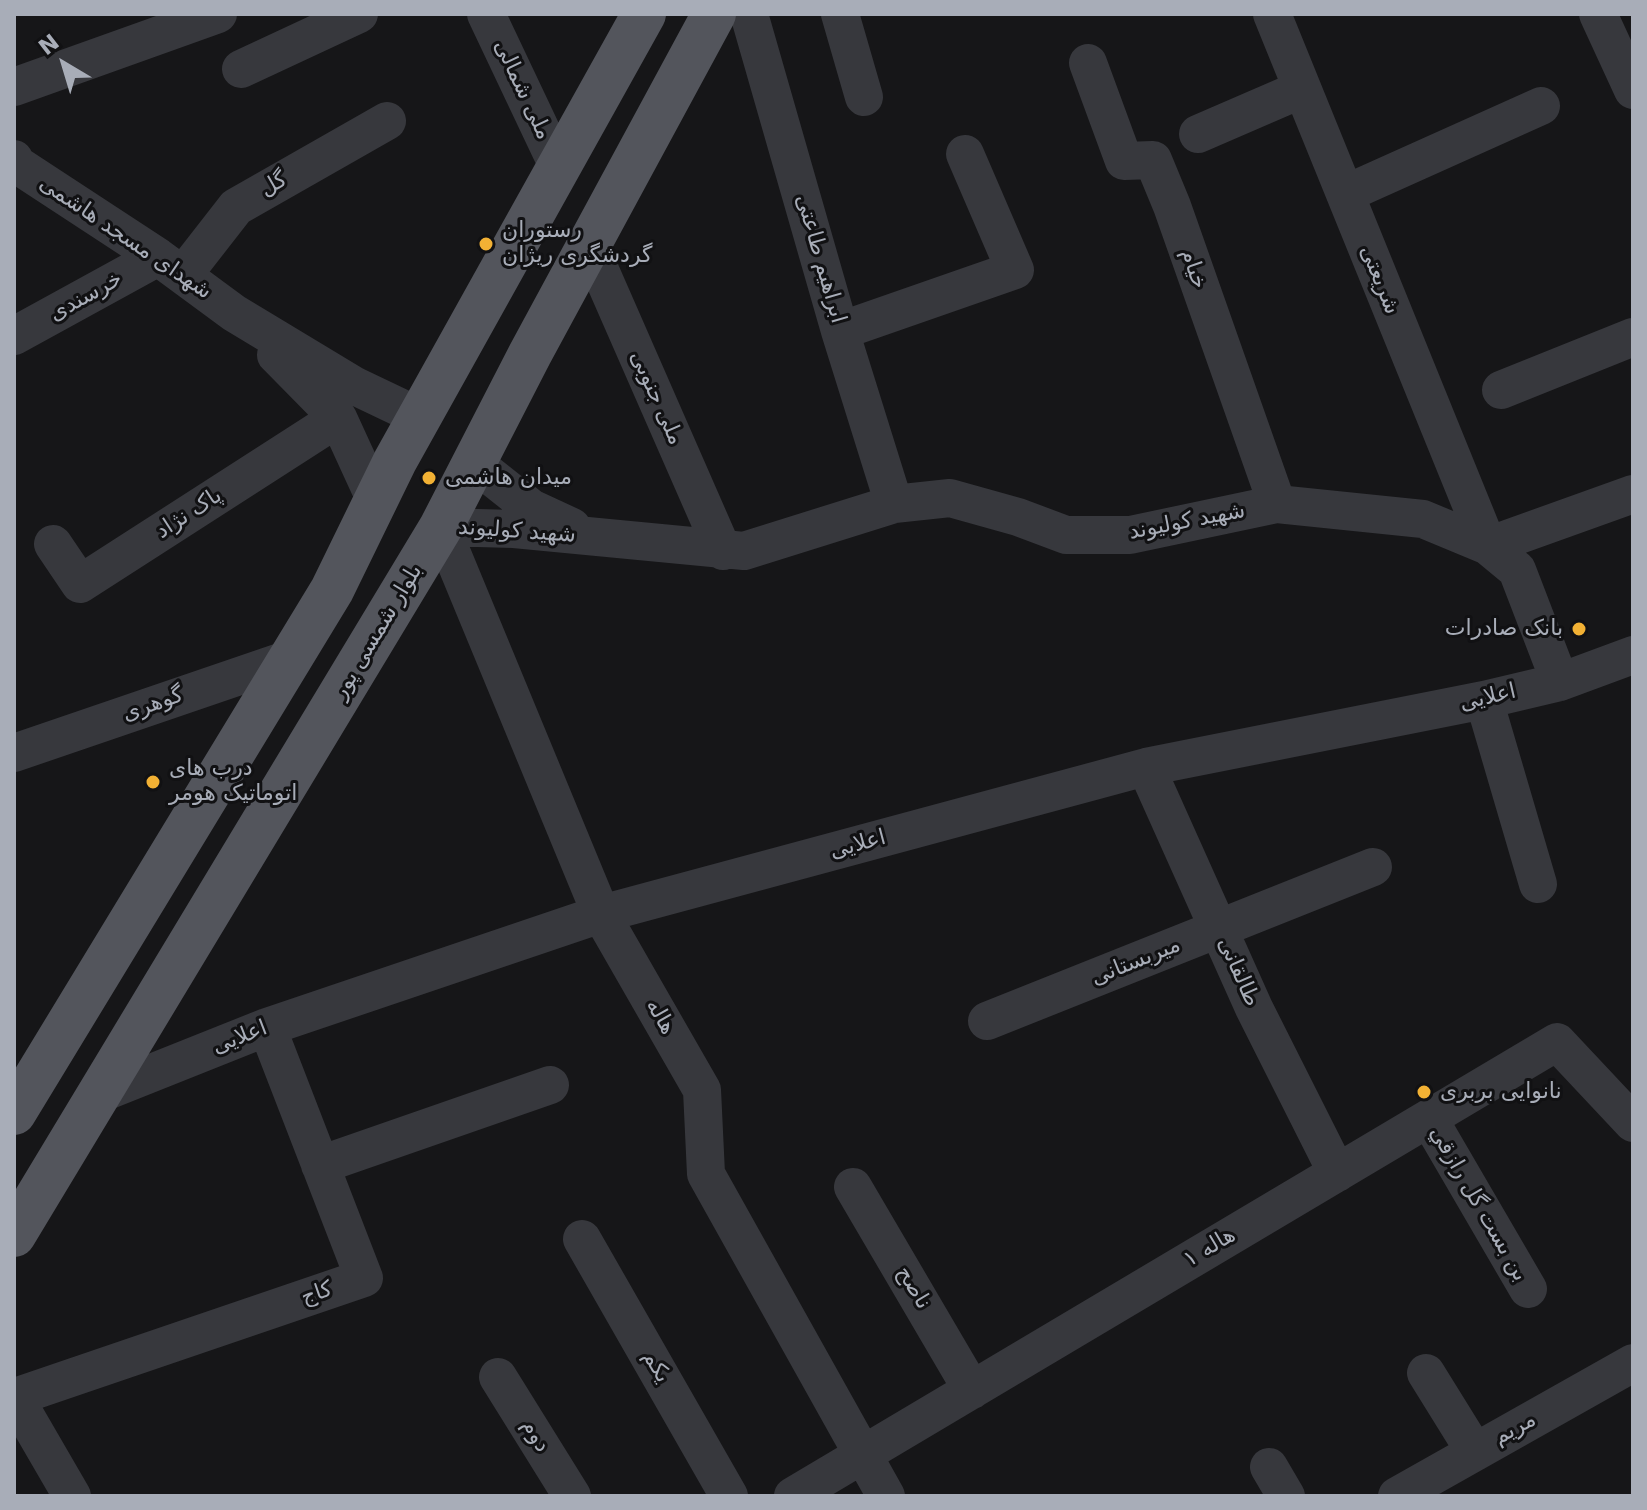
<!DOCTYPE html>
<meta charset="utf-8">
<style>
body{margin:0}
#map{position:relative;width:1647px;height:1510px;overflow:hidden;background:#161618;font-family:"DejaVu Sans",sans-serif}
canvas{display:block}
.frame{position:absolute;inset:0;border:16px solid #a8adb8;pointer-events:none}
.north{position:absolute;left:24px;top:24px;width:80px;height:80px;-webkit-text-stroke:6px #111113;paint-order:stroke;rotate:322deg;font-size:22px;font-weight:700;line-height:32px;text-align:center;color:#a8adb8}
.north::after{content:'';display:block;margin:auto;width:28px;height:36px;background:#a8adb8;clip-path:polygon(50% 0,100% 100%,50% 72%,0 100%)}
</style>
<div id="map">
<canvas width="1647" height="1510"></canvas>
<div class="frame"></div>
<div class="north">N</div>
</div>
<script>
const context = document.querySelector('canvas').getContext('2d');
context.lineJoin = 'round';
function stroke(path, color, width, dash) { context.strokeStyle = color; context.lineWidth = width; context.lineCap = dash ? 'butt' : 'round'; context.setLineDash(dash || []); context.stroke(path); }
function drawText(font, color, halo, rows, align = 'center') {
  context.font = font + ' "DejaVu Sans",Cairo,sans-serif'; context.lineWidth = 6; context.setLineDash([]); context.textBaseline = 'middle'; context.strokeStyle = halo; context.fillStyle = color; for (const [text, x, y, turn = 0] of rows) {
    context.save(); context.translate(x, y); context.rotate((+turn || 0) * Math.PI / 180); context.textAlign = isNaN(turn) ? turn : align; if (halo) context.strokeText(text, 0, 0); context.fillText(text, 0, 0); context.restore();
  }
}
stroke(new Path2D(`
 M486 14 558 166
 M749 14 840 331 894 504
 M840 14 864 97
 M1272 14 1488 546 1633 494
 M1598 14 1633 90
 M1088 63 1124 161 1153 160 1172 206 1277 504
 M241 69 359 14
 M14 87 218 14
 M1198 134 1302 89
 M14 159 16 164 158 257 234 313 355 386 420 417
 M1345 194 1541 106
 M589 245 723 551
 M183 275 236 207 387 121
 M840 331 1015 270 965 154
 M14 336 158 257
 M276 355 338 418 376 501
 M1501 390 1633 337
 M473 462 531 508 572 527
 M53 544 80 584 338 418
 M1484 700 1538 884
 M14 753 292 658
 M1146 767 1254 1008 1337 1173
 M987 1021 1373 867
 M99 1094 267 1027 601 914 1146 767 1484 700 1560 682 1633 655
 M1429 1119 1528 1289
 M320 1165 550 1085
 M853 1187 972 1390
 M582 1239 729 1496
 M1426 1373 1475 1452
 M498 1377 572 1496
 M14 1396 72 1496
 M15 1397 364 1278 267 1027
 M1269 1467 1286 1496
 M793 1496 1557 1042 1633 1123
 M886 1496 706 1174 702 1090 601 914 441 527 514 529 744 551 894 504 950 498 1018 517 1066 535H1130L1277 504 1423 519 1488 546 1517 570 1560 682
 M1397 1496 1633 1363`), '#37383d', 38);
stroke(new Path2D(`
 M14 1113 332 590 395 461 644 14
 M14 1235 441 527 530 354 714 14`), '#53555c', 44);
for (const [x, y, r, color] of [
 [486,244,8,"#f2b134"],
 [429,478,8,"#f2b134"],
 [1579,629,8,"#f2b134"],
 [153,782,8,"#f2b134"],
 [1424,1092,8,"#f2b134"]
]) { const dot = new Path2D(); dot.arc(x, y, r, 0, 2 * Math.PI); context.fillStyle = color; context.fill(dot); stroke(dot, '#111113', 3); }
drawText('22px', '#a8adb8', '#111113', [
 ["ملی شمالی",522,90,65],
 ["گل",274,185,-30],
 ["شهدای مسجد هاشمی",125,238,34],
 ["ابراهیم طاعتی",820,259,74],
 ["خیام",1193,269,71],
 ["شریعتی",1379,280,68],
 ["خرسندی",86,297,-29],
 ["ملی جنوبی",656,398,66],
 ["پاک نژاد",189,514,-33],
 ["شهید کولیوند",1187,522,-11],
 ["شهید کولیوند",517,532,4],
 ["بلوار شمسی پور",378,632,-59],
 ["اعلایی",1488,698,-13],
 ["گوهری",153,705,-19],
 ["اعلایی",858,845,-15],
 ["میربستانی",1136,962,-22],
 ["طالقانی",1238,972,66],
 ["هاله",660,1017,60],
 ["اعلایی",240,1038,-21],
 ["بن بست گل رازقي",1478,1204,60],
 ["هاله ۱",1210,1248,-31],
 ["ناصح",913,1288,59],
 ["کاج",317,1294,-19],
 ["یکم",656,1367,60],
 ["مریم",1515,1429,-29],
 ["دوم",535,1436,58]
]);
drawText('22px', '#a8adb8', '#111113', [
 ["رستوران",502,231],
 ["گردشگری ریژان",502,256],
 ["میدان هاشمی",445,478],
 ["بانک صادرات",1563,629,"right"],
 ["درب های",169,769],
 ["اتوماتیک هومر",169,794],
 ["نانوایی بربری",1440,1092]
], 'left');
</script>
